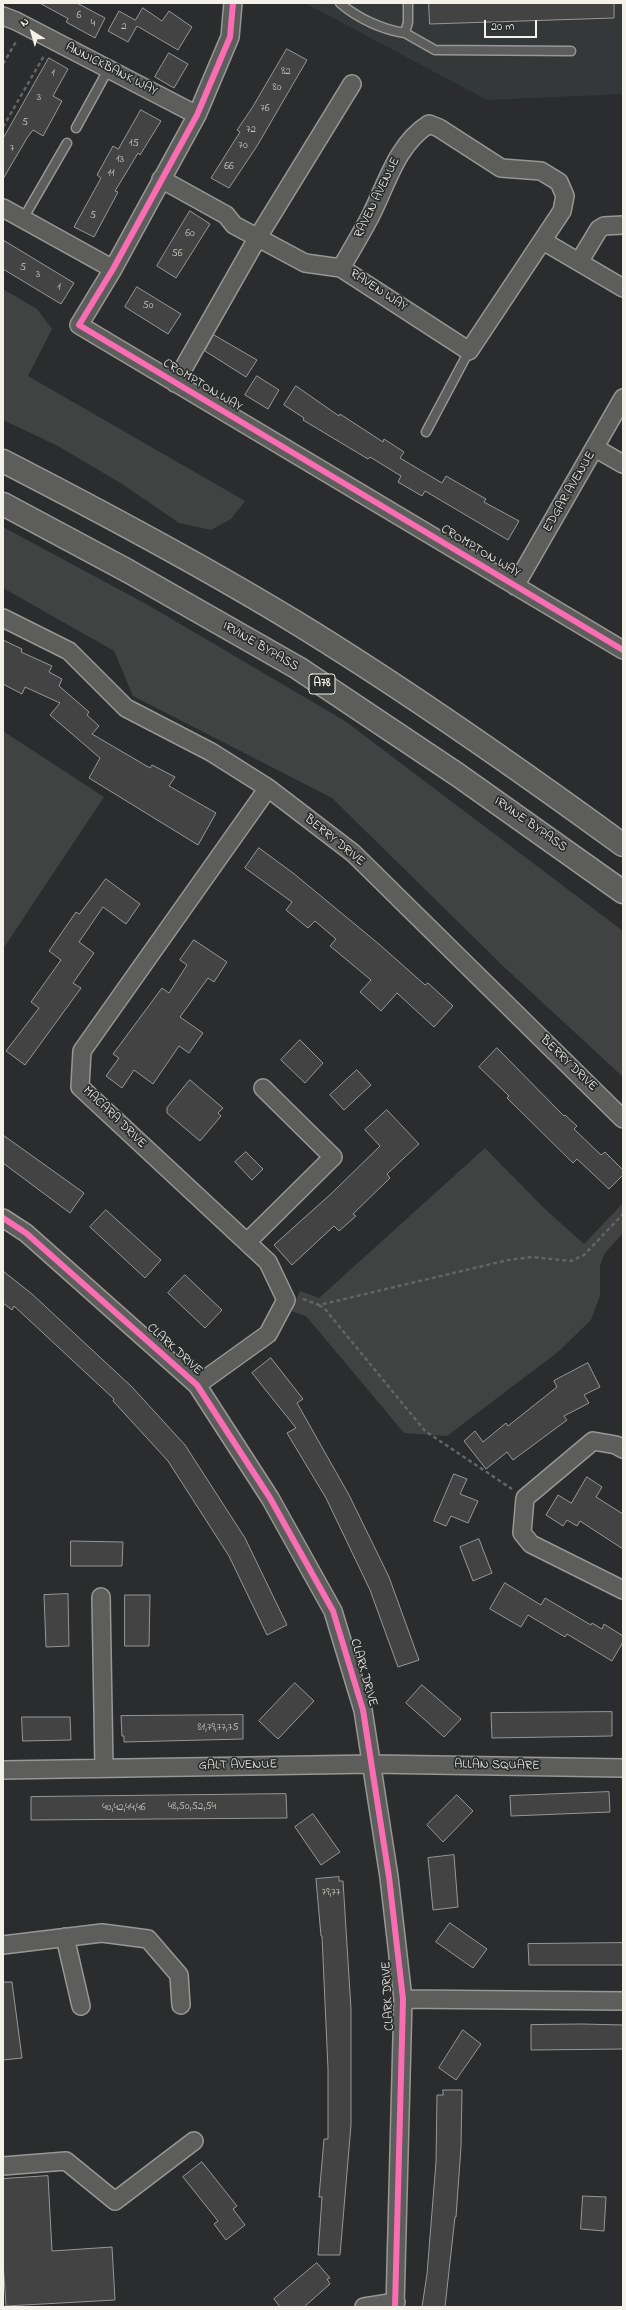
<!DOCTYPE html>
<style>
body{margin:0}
#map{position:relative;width:626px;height:2310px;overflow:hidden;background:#2b2c2d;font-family:"Indie Flower",sans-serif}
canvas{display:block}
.frame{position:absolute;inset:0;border:4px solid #f4f1e8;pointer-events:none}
.north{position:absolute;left:12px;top:12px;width:40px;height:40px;-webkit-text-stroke:3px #2a2d2e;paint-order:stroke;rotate:323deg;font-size:11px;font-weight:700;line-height:16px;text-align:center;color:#f4f1e8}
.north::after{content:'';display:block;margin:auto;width:14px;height:18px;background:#f4f1e8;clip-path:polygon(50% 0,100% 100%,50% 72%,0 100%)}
.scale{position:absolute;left:484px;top:20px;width:53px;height:18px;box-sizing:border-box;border:2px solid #f4f1e8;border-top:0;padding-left:5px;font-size:12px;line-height:14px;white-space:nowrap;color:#f4f1e8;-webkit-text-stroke:3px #2a2d2e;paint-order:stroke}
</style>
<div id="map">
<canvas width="626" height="2310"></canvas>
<div class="frame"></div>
<div class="north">N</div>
<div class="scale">20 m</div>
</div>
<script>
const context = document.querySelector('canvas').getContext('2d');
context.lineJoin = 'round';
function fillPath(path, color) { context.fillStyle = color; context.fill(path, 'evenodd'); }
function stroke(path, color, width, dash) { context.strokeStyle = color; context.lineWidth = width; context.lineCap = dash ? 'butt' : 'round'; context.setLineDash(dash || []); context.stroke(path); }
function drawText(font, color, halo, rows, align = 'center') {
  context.font = font + ' "Indie Flower",sans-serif'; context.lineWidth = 3.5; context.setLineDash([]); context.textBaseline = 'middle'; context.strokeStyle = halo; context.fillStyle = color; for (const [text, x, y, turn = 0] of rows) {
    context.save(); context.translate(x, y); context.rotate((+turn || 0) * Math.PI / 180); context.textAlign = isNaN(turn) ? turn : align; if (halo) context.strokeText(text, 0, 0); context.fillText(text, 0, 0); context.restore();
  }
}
fillPath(new Path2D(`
 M305 3H623V94L487 100Z`), '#353838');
fillPath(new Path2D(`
 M3 289 37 309 52 329 28 376 245 501 231 519 211 530 179 523 122 484 58 446 3 420Z
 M3 527 148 605 345 721 623 931V1077L503 966 332 798 133 696 114 651 3 588Z
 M3 731 104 797 3 949Z
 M485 1148 545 1209 584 1244 623 1203V1233L605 1253 600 1265V1296L591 1320 558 1352 447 1436 404 1433 306 1316 291 1311 300 1291 319 1298Z`), '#414242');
const building = new Path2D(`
 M40 3H77L105 18 95 38 66 22 68 19Z
 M429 3H614V18L430 24Z
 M143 8 162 21 169 11 192 27 178 50 137 26 128 42 108 31 119 11 135 20Z
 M287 49 307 60 257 146 229 188 211 178 240 132 237 130 252 108Z
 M169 53 188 64 174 88 155 77Z
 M49 58 68 69 53 96 62 101 43 136 33 130 27 138 3 179V139Z
 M141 110 161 121 140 155 138 153 126 173 115 191 118 192 94 237 74 227 101 178 97 175 113 146 118 149Z
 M190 211 210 224 176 278 157 266Z
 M3 240 74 283 61 304 3 269Z
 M137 287 181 314 168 334 125 307Z
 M214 335 257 360 246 377 205 351Z
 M257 376 279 390 268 409 245 395Z
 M296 386 339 416 340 414 383 442 384 439 404 452 400 458 442 483 446 476 486 499 484 502 519 521 508 540 425 491 422 496 398 482 401 476 370 457 368 459 303 420 304 418 284 405Z
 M3 640 22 649 21 652 52 666 49 672 62 679 59 686 89 712 87 715 99 726 92 734 150 768 152 765 175 777 169 786 216 813 198 845 89 778 100 758 50 715 60 703 25 687 22 694 3 684Z
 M259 848 293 873 380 945 425 985 428 983 453 1006 434 1027 397 993 381 1011 360 992 371 980 330 946 336 939 315 921 308 928 286 910 292 902 245 868Z
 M106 879 140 904 126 924 103 907 79 942 94 953 73 983 81 988 25 1065 6 1051 39 1008 31 1002 61 960 49 951 76 912 79 914Z
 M194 940 227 962 214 982 208 978 180 1017 203 1033 189 1053 179 1046 153 1084 134 1070 122 1088 106 1076 119 1058 113 1054 162 988 169 993 187 965 180 960Z
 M300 1040 323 1063 305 1083 281 1060Z
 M497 1048 564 1116 565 1115 577 1126 574 1129 601 1155 605 1152 623 1170V1175L609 1189 577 1159 573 1163 507 1098 509 1096 479 1067Z
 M357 1070 371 1085 344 1110 330 1095Z
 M190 1080 223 1108 218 1113 221 1116 200 1141 167 1113V1108Z
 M387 1110 419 1144 387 1174 390 1178 353 1214 356 1216 339 1231 334 1226 292 1265 274 1245 333 1192 380 1146 365 1130Z
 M3 1135 84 1193 70 1213 3 1163Z
 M246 1152 263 1169 252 1180 235 1162Z
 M106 1210 161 1260 145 1278 90 1227Z
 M3 1271 32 1294 132 1387 185 1445 245 1538 287 1625 267 1635 229 1556 168 1461 113 1401 114 1399 14 1306 12 1310 3 1303Z
 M185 1275 222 1310 205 1328 168 1293Z
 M271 1358 303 1399 297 1403 349 1495 389 1577 419 1660 398 1667 370 1590 326 1498 287 1433 296 1428 252 1373Z
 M588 1363 600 1387 584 1395 589 1403 564 1416 567 1420 513 1460 507 1452 486 1469 464 1441 475 1431 483 1442 506 1423 508 1426 557 1387 554 1381Z
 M454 1474 467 1479 460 1494 478 1501 468 1523 451 1516 446 1526 434 1521Z
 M587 1477 602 1487 596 1497 623 1514V1549L580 1521 577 1526 567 1520 563 1526 546 1515 558 1495 571 1503Z
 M479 1539 492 1573 473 1581 460 1547Z
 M71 1541 123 1542 122 1566H71Z
 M505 1583 541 1605 545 1598 591 1625 592 1623 602 1629 604 1624 623 1636V1642L612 1661 567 1634 565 1637 528 1615 521 1627 490 1609Z
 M68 1594 69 1646 46 1647 44 1595Z
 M125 1595H150L149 1646H125Z
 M295 1683 314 1701 278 1739 259 1721Z
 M422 1685 461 1719 444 1737 406 1703Z
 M612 1712V1736L492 1738 491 1713Z
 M243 1715V1739L124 1742V1736H122L121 1716Z
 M22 1717H70L71 1740 23 1741Z
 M609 1792 610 1812 511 1816 510 1796Z
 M286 1794 287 1818 31 1820V1797Z
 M457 1795 473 1811 443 1842 427 1825Z
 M313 1814 340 1852 321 1865 295 1827Z
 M454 1855 458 1907 433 1910 428 1858Z
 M339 1877V1881H343L351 2009V2125L340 2255H318L322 2197H319L324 2139H328V2069L322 1936H321L316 1879Z
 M450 1923 487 1949 473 1968 436 1942Z
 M623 1943V1965H529L528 1944Z
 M3 1982H12L22 2058 3 2060Z
 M582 2024 623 2025V2049L531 2050V2025Z
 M463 2030 481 2044 456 2080 439 2068Z
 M443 2090H462L461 2147 456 2217H455L445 2307H422L427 2274 436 2162 437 2095H443Z
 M202 2162 237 2206 233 2209 245 2225 226 2240 214 2224 218 2221 183 2177Z
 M48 2176 52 2251 112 2247 115 2300 6 2306 3 2262V2179Z
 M583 2196 606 2197 604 2231 581 2229Z
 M317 2263 330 2278 327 2279 330 2284 304 2307H280L274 2299Z`);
fillPath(building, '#434344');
stroke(building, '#979796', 1);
const lane = new Path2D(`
 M340 3C357 18 383 30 405 33L408 22V3
 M405 33 435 50 571 51
 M76 128 109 68
 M23 219 67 143
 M426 432 469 351`);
const street = new Path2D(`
 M233 3 230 37 197 115 113 269 79 325 623 650
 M3 16 16 21 197 115
 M161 179 226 215 234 225 305 263 341 268 469 351 562 211 565 196 559 182 541 171 501 168 439 128 429 124C396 145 387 184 370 217 361 234 351 251 341 268
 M3 208 113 269
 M543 241 623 288
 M579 262 599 229 604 226 623 225
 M175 383 258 237 352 84
 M595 448 623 464
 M515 586 623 398
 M3 618 69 651 126 708 211 752 268 788 353 853 623 1119
 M3 1218 26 1233 197 1385 270 1498 333 1611 363 1710 389 1877 403 1999 395 2307
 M247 1242 333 1157 263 1088
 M197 1385 268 1334 286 1300 268 1262 80 1087 82 1051 268 788
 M623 1449 616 1445 593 1441 525 1498 522 1533 531 1544 623 1590
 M101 1597 104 1768
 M3 1770 372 1764 623 1768
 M65 1937 81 2006
 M3 1945 102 1933 148 1939 179 1975 181 2005
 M403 1999 623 2001
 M3 2166 66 2161 115 2201 194 2141
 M364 2307 396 2302`);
const highway = new Path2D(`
 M3 461C102 512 200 564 295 622 408 691 516 767 623 845
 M3 504 128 571 298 668 458 775 623 892`);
stroke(lane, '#979796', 11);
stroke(street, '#979796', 20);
stroke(highway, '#979796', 25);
stroke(new Path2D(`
 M3 64 17 40
 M3 127 45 54
 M303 1299 319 1305 508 1260 532 1257 571 1261 584 1255 623 1214
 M319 1305 325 1309 425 1431 512 1489`), '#646464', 2.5, [4, 3]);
stroke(lane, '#5d5d5c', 8);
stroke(street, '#5d5d5c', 17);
stroke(highway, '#5d5d5c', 22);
stroke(new Path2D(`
 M233 3 230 37 197 115 113 269 79 325 623 650
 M3 1218 26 1233 197 1385 270 1498 333 1611 363 1710 389 1877 403 1999 395 2307`), '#f96db3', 6);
drawText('11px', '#c8c6bf', null, [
 ["6",79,16],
 ["4",93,24],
 ["2",124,27],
 ["82",286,72],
 ["1",53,74],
 ["80",277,88],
 ["3",39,98],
 ["76",265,109],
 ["5",25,123],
 ["72",251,130],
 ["15",134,144],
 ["70",243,146],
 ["7",12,149],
 ["13",120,160],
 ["66",229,167],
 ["11",111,174],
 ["5",93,216],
 ["60",190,234],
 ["56",177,254],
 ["5",23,268],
 ["3",38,275],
 ["1",59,288],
 ["50",148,306],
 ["81,79,77,75",218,1728],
 ["48,50,52,54",192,1807],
 ["40,42,44,46",124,1808],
 ["79,77",331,1893]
]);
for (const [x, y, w] of [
 [322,684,26]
]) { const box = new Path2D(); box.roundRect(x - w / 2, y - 10, w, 20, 3); context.fillStyle = '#2a2d2e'; context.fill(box); stroke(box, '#f4f1e8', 1); }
drawText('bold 12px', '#f4f1e8', null, [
 ["A78",322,684]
]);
drawText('13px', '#f4f1e8', '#2a2d2e', [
 ["ANNICKBANK WAY",111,70,27],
 ["RAVEN AVENUE",378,198,-64],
 ["RAVEN WAY",378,291,33],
 ["CROMPTON WAY",202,386,31],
 ["EDGAR AVENUE",570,492,-60],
 ["CROMPTON WAY",480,552,31],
 ["IRVINE BYPASS",260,647,30],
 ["IRVINE BYPASS",530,825,35],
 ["BERRY DRIVE",334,841,39],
 ["BERRY DRIVE",568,1064,44],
 ["MACARA DRIVE",114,1118,44],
 ["CLARK DRIVE",174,1350,42],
 ["CLARK DRIVE",363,1673,74],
 ["GALT AVENUE",238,1766,-1],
 ["ALLAN SQUARE",497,1766,1],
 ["CLARK DRIVE",389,1996,-93]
]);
</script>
